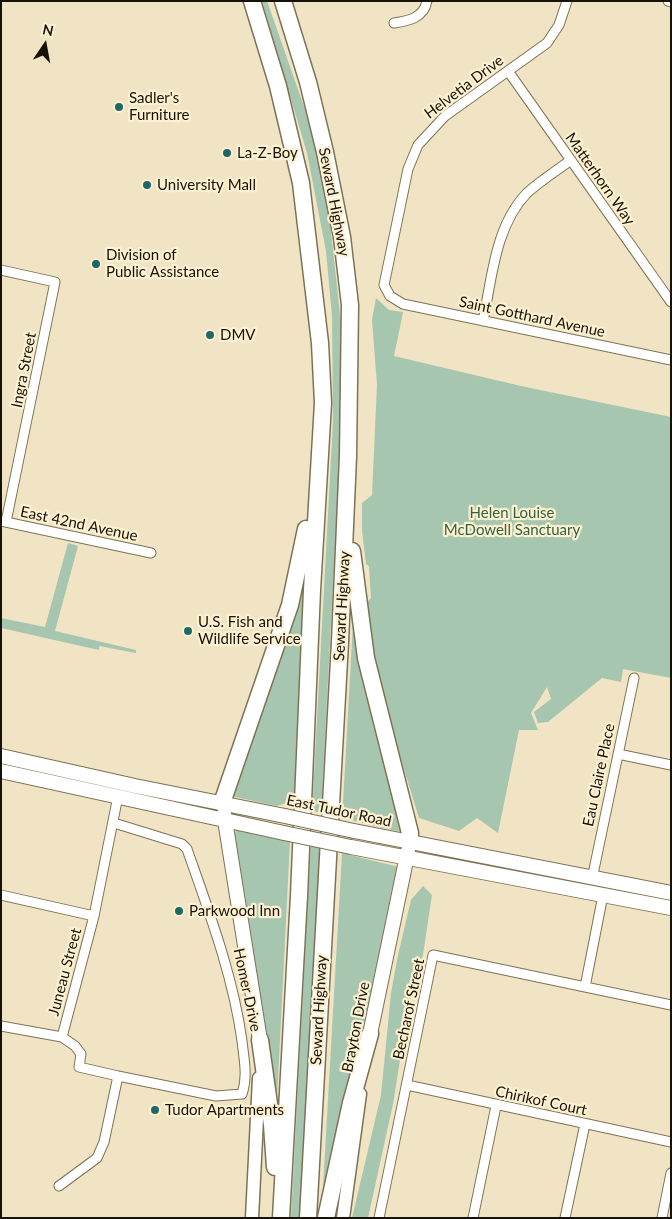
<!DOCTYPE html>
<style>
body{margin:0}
#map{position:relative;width:672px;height:1219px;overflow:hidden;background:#f0e4c4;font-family:Lato,sans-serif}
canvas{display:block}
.frame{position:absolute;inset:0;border:2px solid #161207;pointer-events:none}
.north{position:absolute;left:20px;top:20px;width:50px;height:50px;-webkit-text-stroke:4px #fdf1d1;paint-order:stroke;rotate:12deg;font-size:14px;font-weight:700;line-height:20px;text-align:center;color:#161207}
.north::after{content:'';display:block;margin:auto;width:18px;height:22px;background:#161207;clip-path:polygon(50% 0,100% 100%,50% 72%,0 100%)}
</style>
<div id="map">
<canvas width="672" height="1219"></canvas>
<div class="frame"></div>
<div class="north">N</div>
</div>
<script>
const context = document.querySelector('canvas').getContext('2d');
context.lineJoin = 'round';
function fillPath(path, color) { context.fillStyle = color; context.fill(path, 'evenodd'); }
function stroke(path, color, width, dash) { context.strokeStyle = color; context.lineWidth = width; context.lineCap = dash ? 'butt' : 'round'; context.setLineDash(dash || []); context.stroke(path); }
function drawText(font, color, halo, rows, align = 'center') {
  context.font = font + ' Lato,sans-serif'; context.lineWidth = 4.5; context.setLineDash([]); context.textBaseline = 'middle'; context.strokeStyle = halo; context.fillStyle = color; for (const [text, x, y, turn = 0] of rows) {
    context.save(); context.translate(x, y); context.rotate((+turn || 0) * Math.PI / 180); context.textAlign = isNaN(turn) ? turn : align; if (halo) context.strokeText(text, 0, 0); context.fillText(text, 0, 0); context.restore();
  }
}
fillPath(new Path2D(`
 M262 1H267L314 135 329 213 342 333V414L321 813 312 811 333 421 332 316 326 251 307 153Z
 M376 298 389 310 403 312 394 356 521 386 671 417V678L623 669 621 682 602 678 548 722 538 723 534 712 551 699 547 687 531 713 538 730H519L498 833 477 818 459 831 419 818 371 663 365 604 371 598 369 566 366 564 362 531V503L372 495 377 385 372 320Z
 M68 543 78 546 55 631 136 650V653L99 646V650L1 628V618L45 627Z
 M304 574 294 801 276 806 231 796Z
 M354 605 373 725 402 824 401 832 354 821 345 813 343 803Z
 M236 830 290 841 276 1120 234 837Z
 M311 844 320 847 301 1218H291Z
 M342 853 399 867 325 1206 322 1205Z
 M423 886 432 895 420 974 410 997 393 1104 368 1218H352L381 1095 391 993 398 955 411 900Z`), '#a7c6af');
const minor = new Path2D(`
 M567 1 559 25 547 43 445 116 418 145 408 169 384 285 390 296 403 304 671 360
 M668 1 671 2
 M394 23C408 21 424 18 427 1
 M508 71 671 302
 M1 270 55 282 6 522
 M483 321C492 278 495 226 527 193 540 181 556 171 571 160
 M1 521 151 553
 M618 754 671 765
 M114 823 182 844 187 849C209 912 233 975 242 1041 244 1060 248 1076 242 1094L216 1096 118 1076
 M592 879 634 678
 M1 895 94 916
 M585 987 603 895
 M1 1026 62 1037
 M407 1085 671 1142
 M59 1186 97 1158 104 1142 118 1076 79 1067 81 1054 75 1046 62 1037 94 916 118 796
 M379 1218 433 955 671 1005
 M473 1218 496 1106
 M565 1218 585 1124
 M662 1218 671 1173`);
const secondary = new Path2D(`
 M252 1218 259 1078
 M343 1218 360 1094`);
const primary = new Path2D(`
 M1 756 135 786 285 816
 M1 771 284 833
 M224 814 260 1040
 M354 831 671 893
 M351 847 671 908
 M370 1034 408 851`);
const motorway = new Path2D(`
 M252 1 278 86 301 183 320 343 323 403 312 590 299 896 281 1218
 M283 1 308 82 325 152 342 237 350 305 348 456 340 642 308 1218
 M352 551 366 658 410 833 409 843
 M222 803 290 605 306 529
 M260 1040 272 1125 275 1167
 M326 1218 351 1103 370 1034`);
stroke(minor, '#7d7255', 11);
stroke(secondary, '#7d7255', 15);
stroke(primary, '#7d7255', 16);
stroke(motorway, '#7d7255', 19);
stroke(minor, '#fff', 9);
stroke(secondary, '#fff', 12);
stroke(primary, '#fff', 14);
stroke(motorway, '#fff', 16);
const primaryBridge = new Path2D(`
 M285 816 354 831
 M284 833 351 847`);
stroke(primaryBridge, '#7d7255', 16, []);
stroke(primaryBridge, '#fff', 14);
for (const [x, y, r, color] of [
 [119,107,5,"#1d6967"],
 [227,153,5,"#1d6967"],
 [147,185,5,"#1d6967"],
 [96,264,5,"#1d6967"],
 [210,335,5,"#1d6967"],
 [188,631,5,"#1d6967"],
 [179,911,5,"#1d6967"],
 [155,1110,5,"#1d6967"]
]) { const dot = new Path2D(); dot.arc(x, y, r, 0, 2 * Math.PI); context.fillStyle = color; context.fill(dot); stroke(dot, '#fdf1d1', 2); }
drawText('15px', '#161207', '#fdf1d1', [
 ["Helvetia Drive",464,87,-37],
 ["Matterhorn Way",600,179,55],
 ["Seward Highway",334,202,79],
 ["Saint Gotthard Avenue",532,317,12],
 ["Ingra Street",24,370,-79],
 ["East 42nd Avenue",79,524,12],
 ["Seward Highway",342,606,-87],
 ["Eau Claire Place",599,775,-78],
 ["East Tudor Road",339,811,12],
 ["Juneau Street",65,972,-75],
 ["Homer Drive",247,990,78],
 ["Becharof Street",409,1009,-78],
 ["Seward Highway",319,1010,-87],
 ["Brayton Drive",356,1027,-79],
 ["Chirikof Court",541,1101,12]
]);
drawText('15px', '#161207', '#fdf1d1', [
 ["Sadler's",129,98],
 ["Furniture",129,115],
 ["La-Z-Boy",237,153],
 ["University Mall",157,185],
 ["Division of",106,255],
 ["Public Assistance",106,272],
 ["DMV",220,335],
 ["U.S. Fish and",198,622],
 ["Wildlife Service",198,639],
 ["Parkwood Inn",189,911],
 ["Tudor Apartments",165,1110]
], 'left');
drawText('15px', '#326442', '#fdf1d1', [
 ["Helen Louise",512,513],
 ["McDowell Sanctuary",512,530]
]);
</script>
